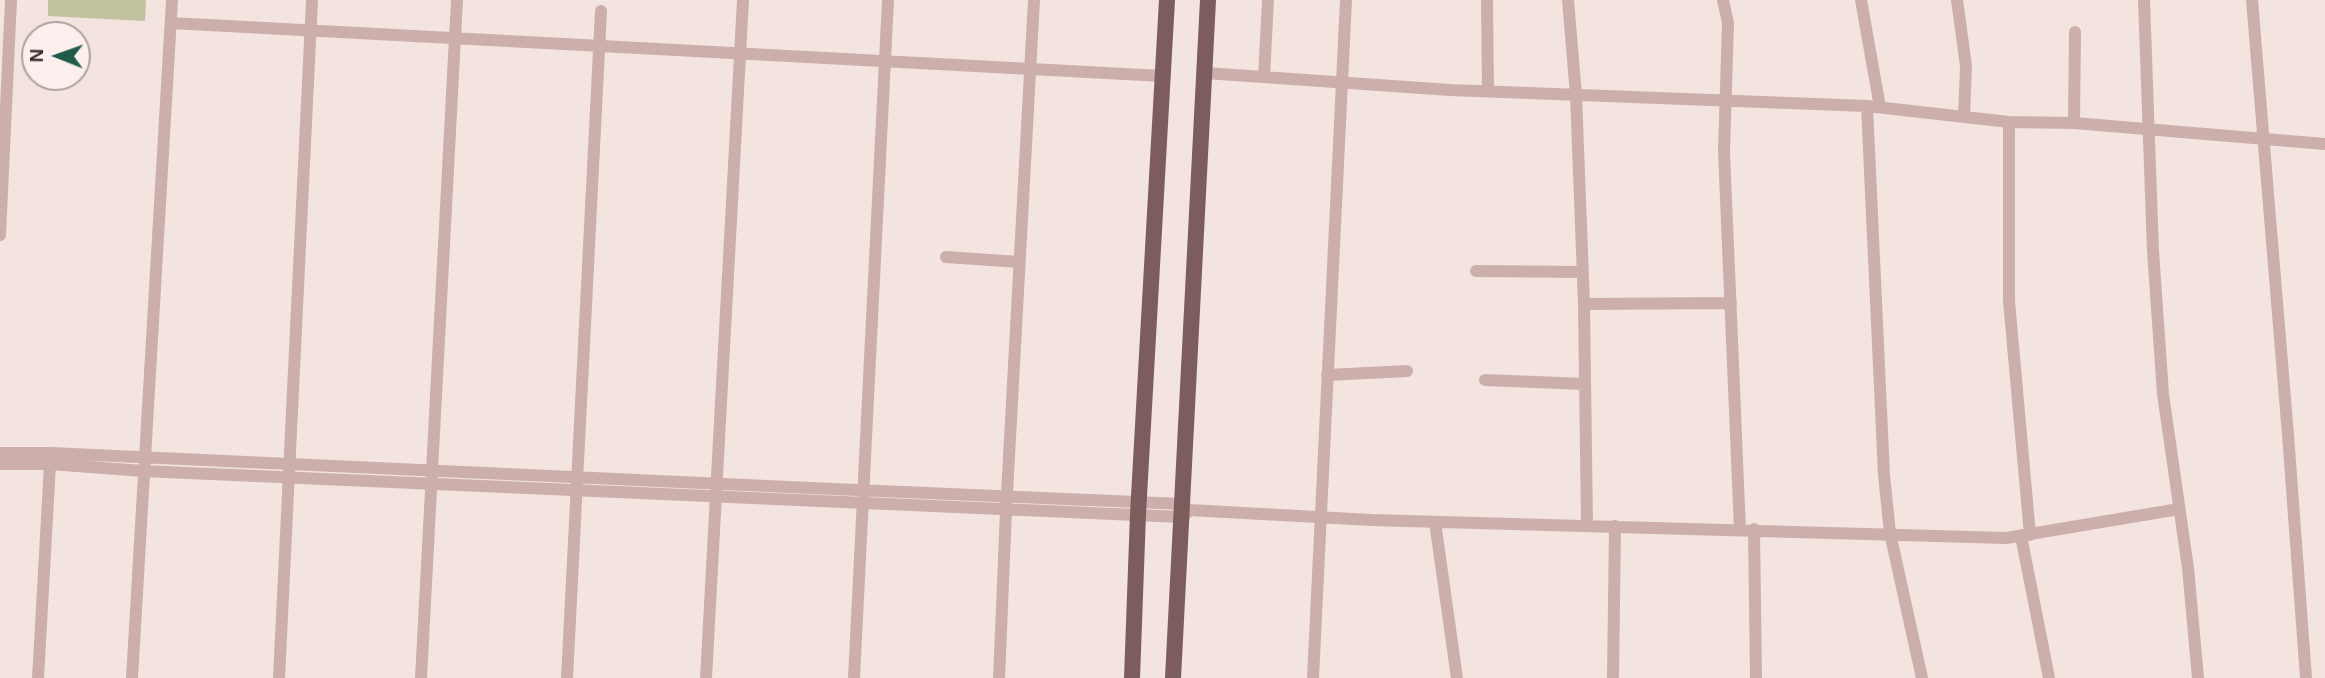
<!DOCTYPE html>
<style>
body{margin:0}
#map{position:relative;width:2325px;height:678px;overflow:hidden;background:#f3e4e0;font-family:Arial,sans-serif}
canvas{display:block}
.north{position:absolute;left:21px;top:21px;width:70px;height:70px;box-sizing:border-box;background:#fbf0ed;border:2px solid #aea19f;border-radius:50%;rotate:271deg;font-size:19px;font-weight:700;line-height:28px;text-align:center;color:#3a2b2b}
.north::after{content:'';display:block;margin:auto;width:24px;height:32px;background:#1f5c4b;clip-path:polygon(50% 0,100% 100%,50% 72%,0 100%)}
</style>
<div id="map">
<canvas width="2325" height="678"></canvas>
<div class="north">N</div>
</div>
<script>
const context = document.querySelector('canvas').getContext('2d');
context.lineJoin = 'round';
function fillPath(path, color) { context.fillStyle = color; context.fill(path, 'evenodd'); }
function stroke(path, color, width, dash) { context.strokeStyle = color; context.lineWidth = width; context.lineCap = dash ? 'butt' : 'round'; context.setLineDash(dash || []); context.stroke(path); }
fillPath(new Path2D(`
 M48 0H146L145 21 48 16Z`), '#c3c2a0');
stroke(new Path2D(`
 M1487 0 1488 91
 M1568 0 1576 95 1584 304 1587 525
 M1723 0 1728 23 1724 151 1740 530
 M1861 0 1880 107
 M1957 0 1966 66 1964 116
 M2144 0 2153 251 2163 394 2188 568 2198 678
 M2252 0 2288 435 2306 678
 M171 23 1162 76
 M1205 73 1450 90 1867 106 2009 122 2074 123 2325 144
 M1264 77 1268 0
 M1867 106 1884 475 1890 533 1922 678
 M2009 122V301L2030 535
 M2074 123 2075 32
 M0 235 11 0
 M946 257 1019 262
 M1476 271 1583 272
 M1584 304 1731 303
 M1327 375 1407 371
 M1485 380 1585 384
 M0 453H51C428 473 805 487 1182 504L1189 510 1371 520 2006 538 2179 509
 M0 464H50L143 471 1181 517 1187 513
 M1435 522 1457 678
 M1754 529 1756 678
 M2021 536 2049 678
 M38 678 50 464
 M132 678 172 0
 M279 678 312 0
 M421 678 457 0
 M567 678 601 11
 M706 678 743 0
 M854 678 888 0
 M999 678 1006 511 1034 0
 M1313 678 1346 0
 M1613 678 1615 526`), '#ccafab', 12);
stroke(new Path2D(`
 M1132 678 1138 514 1167 0
 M1173 678 1208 0`), '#7c5c5c', 16);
</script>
